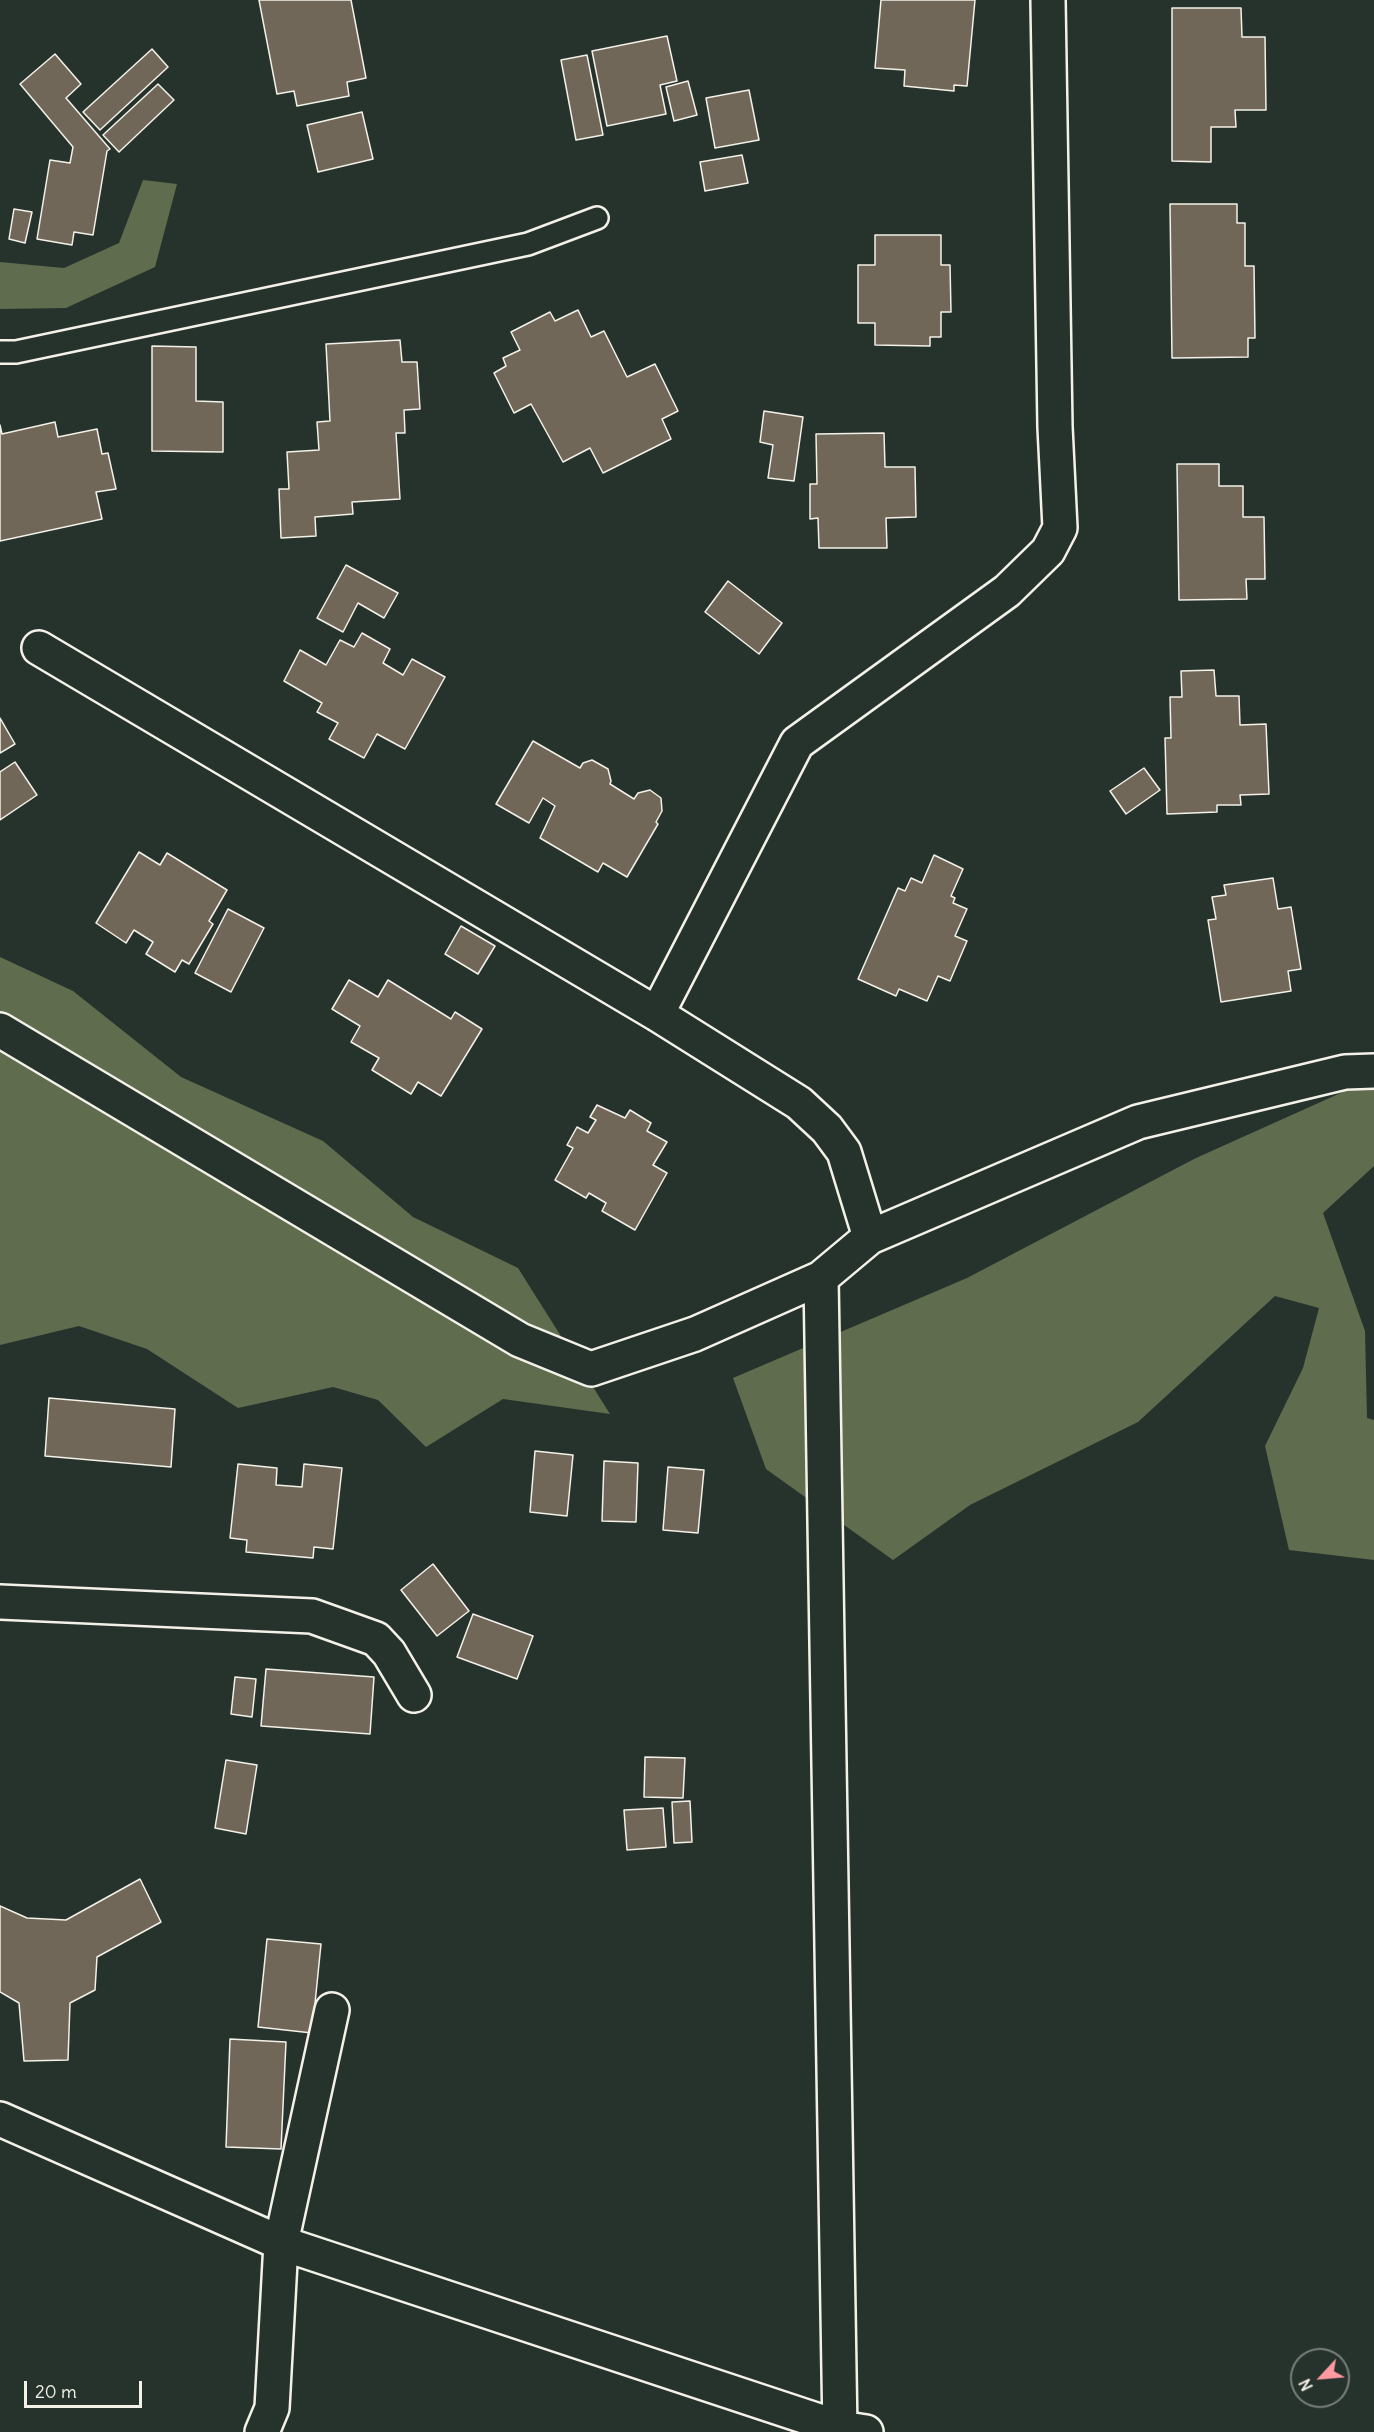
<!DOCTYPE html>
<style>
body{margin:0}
#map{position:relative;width:1374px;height:2432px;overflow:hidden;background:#26332d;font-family:Delius,sans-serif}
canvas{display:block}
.north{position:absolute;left:1290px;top:2348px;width:60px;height:60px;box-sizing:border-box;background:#26332d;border:2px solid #787f78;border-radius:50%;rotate:244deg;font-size:16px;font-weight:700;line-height:24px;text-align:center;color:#f4f1e8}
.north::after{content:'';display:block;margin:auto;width:21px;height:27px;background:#ff9aa2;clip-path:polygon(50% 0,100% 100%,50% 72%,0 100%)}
.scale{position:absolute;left:24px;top:2381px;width:118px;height:27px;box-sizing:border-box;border:3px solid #f4f1e8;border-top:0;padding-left:8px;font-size:18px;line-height:21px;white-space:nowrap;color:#f4f1e8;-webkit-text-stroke:4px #26332d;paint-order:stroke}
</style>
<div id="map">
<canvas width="1374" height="2432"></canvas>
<div class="north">N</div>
<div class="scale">20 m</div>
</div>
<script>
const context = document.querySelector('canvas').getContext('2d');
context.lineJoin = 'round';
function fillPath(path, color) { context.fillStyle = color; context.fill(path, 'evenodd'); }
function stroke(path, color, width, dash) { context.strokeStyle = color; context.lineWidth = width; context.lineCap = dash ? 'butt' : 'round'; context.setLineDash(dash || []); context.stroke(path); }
fillPath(new Path2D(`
 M143 180 177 184 155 267 66 308 0 309V262L64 268 119 243Z
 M0 957 73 991 181 1077 323 1141 413 1217 518 1268 610 1414 503 1399 426 1447 378 1400 333 1387 238 1408 147 1349 79 1326 0 1345Z
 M1374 1078V1166L1323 1213 1365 1331 1367 1418 1374 1420V1560L1289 1550 1265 1446 1303 1368 1319 1308 1275 1296 1138 1422 970 1505 893 1560 766 1469 733 1378 967 1278 1196 1158Z`), '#606c4e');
const building = new Path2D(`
 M259 0H351L366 78 347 82 349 96 297 106 294 91 277 94Z
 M881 0H975L967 86 954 85V91L904 86 905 70 875 68Z
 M1172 8H1241L1242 37H1265L1266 110H1235L1236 127H1211V162L1172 161Z
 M667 36 677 81 660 85 666 114 607 126 592 51Z
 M152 49 168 67 100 130 83 112Z
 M55 54 81 84 66 98 110 149 107 151 93 235 74 232 72 245 37 239 50 160 70 163 73 147 20 84Z
 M587 55 603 135 576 140 561 60Z
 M688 81 697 115 674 121 666 87Z
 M158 84 174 100 119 152 103 135Z
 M749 90 759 140 715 148 706 98Z
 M362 112 373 159 318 172 307 125Z
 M742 155 748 183 705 191 700 162Z
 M1170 204H1237V223H1245V266H1254L1255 338H1248V357L1172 358Z
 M14 209 32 212 25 243 9 239Z
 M875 235H941V265H950L951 312H941V337H930V346L875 345V323H858V265H875Z
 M578 310 591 337 604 331 627 377 655 364 678 411 662 419 671 439 603 473 590 448 563 462 531 404 514 413 494 373 506 366 503 358 520 350 511 332 550 312 555 321Z
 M400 340 402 362H417L420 409 404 410 405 433H396L400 499 352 502 353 514 315 517 316 536 281 538 279 489H289L287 452 319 450 317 422 330 421 326 344Z
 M152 346 196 347V401L223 402V452L152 451Z
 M764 411 803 417 794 481 768 478 773 445 760 442Z
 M55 422 58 437 97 429 102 454 108 453 116 489 96 492 102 519 0 541V425L2 434Z
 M884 433 885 467H915L916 517 886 518 887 548H819L818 518 810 519V484H817L816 434Z
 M1177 464H1219V486H1243V517H1264L1265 579H1246L1247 599 1179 600Z
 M346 565 398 593 384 618 358 603 343 632 317 618Z
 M728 581 782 623 759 654 705 612Z
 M362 633 390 649 383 663 403 675 412 659 445 677 405 749 377 734 364 758 329 739 338 723 317 712 322 703 284 681 300 650 326 665 340 640 354 647Z
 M1214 670 1216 696H1239L1240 725 1266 724 1269 794 1240 795 1241 805H1217V812L1167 814 1165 738H1171L1170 697H1182L1181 671Z
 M0 718 15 744 0 753Z
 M533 741 580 768 583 763 592 760 608 769 611 781 610 784 634 799 638 793 650 790 661 798 662 811 656 822 658 824 627 877 603 863 598 872 540 838 555 806 543 798 529 823 496 804Z
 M15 762 37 795 0 820V772Z
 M1144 768 1160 790 1126 814 1110 791Z
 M139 852 160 865 167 853 227 890 209 921 213 924 189 964 182 960 175 972 146 954 153 942 134 930 126 943 96 923Z
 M934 855 963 869 951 896 955 898 953 903 967 909 955 936 967 941 950 981 938 976 927 1001 899 989 896 996 858 979 898 888 905 891 911 878 922 883Z
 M1273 878 1278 909 1291 907 1301 969 1288 971 1291 991 1221 1002 1208 920 1216 919 1212 897 1226 895 1224 885Z
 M228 909 264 928 231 992 195 973Z
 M461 926 495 946 478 974 445 954Z
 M349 980 378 997 388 980 451 1019 455 1012 482 1029 441 1096 418 1082 411 1094 372 1070 379 1058 351 1042 360 1026 332 1009Z
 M597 1105 625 1118 630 1110 651 1123 647 1131 667 1142 653 1165 667 1173 635 1230 602 1211 606 1203 589 1193 586 1198 555 1180 573 1148 567 1145 577 1127 588 1133 596 1120 590 1117Z
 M49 1398 175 1409 171 1467 45 1456Z
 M535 1451 573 1455 567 1516 530 1512Z
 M604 1461 638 1463 636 1522 602 1521Z
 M238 1464 277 1468 276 1485 302 1487 304 1464 342 1468 333 1549 314 1547 313 1558 246 1552 247 1540 230 1538Z
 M668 1467 704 1470 698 1533 663 1530Z
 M433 1564 469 1611 437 1636 401 1590Z
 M473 1614 533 1636 517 1679 457 1657Z
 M266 1669 374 1677 370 1734 261 1726Z
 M235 1677 256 1679 252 1717 231 1714Z
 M645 1757 685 1758 683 1798 644 1797Z
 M226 1760 257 1765 246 1834 215 1828Z
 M690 1801 692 1842 674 1843 672 1802Z
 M663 1808 666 1847 627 1850 624 1810Z
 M140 1879 161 1922 97 1957 95 1990 70 2003 68 2060 24 2061 19 2003 0 1992V1906L27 1918 66 1920Z
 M267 1939 321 1944 312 2033 258 2027Z
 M230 2039 286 2042 281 2149 226 2147Z`);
fillPath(building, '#706758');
stroke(building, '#f4f1e8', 1.5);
const service = new Path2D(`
 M0 352H16L528 244 597 218`);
const minor = new Path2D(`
 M39 648 657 1014 799 1103 827 1129 844 1152 870 1237
 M657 1014 797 743 1007 591 1048 551 1060 528 1055 427 1048 0
 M0 1030 520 1340 591 1369 695 1334 821 1278 870 1237 1138 1122 1345 1072 1374 1071
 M821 1278 840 2432
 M0 1602 312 1616 376 1639 389 1653 414 1695
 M332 2010 281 2243 840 2428 866 2432
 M0 2119 281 2243 272 2408 262 2432`);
stroke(service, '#f4f1e8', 26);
stroke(minor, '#f4f1e8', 38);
stroke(service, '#26332d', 21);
stroke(minor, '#26332d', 33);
</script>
